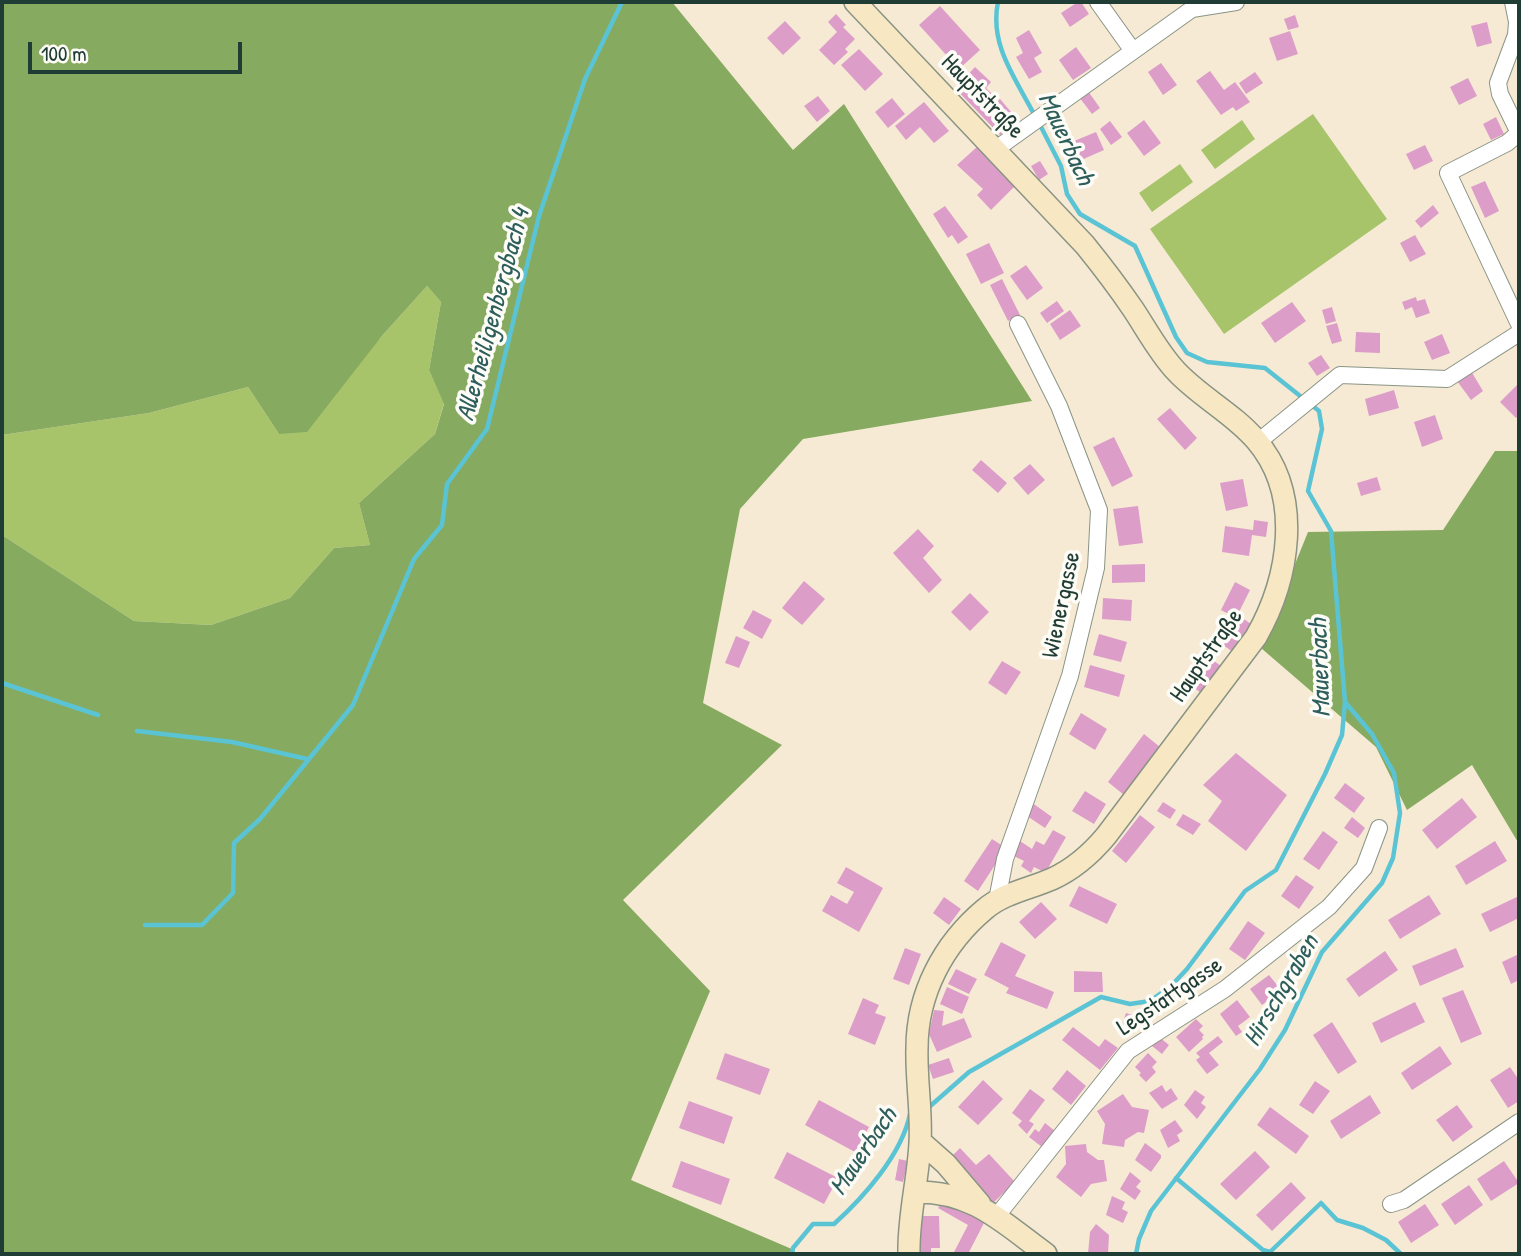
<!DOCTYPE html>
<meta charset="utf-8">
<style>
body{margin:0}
#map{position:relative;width:1521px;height:1256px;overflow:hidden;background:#f6ead5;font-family:"Patrick Hand",sans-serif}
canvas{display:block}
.frame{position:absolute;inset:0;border:4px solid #1f3d34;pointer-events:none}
.scale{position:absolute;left:28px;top:42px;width:214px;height:32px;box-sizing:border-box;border:4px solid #1f3d34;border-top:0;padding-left:9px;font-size:21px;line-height:24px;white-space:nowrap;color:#1f3d34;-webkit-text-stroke:5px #fdfcf7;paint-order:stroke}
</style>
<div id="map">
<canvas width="1521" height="1256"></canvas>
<div class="frame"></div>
<div class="scale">100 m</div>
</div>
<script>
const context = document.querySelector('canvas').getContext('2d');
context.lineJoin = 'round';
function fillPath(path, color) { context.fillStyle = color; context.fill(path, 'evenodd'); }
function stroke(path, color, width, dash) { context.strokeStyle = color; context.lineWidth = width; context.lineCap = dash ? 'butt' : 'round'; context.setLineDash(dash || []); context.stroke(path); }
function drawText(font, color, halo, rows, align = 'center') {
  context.font = font + ' "Patrick Hand",sans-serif'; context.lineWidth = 7; context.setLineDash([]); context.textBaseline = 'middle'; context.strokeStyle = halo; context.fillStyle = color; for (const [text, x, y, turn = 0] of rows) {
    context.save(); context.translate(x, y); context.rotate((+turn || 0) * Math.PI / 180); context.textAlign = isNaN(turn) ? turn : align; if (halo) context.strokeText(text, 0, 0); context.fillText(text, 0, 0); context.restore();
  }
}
fillPath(new Path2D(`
 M1313 114 1387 219 1224 334 1150 229Z
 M1242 120 1255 139 1215 169 1201 150Z
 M1180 164 1193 182 1152 212 1139 193Z
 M427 286 441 302 429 370 444 403 435 434 359 503 370 545 334 548 290 598 211 625 134 621 2 535V435L149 413 248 387 279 434 381 337Z`), '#a8c46b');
fillPath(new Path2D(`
 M2 2H672L793 150 844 104 1032 401 803 439 740 509 703 703 782 745 623 900 710 991 631 1180 794 1250 792 1254H2V535L134 621 211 625 290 598 334 548 370 545 359 503 435 434 444 404 429 370 441 302 427 286 381 337 307 432 279 434 248 387 149 413 2 435Z
 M1495 451H1519V844L1472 765 1407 810 1376 747 1261 648 1308 532 1443 530Z`), '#86aa5f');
stroke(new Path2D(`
 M998 2C989 45 1016 79 1035 116
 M2 683 98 715
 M137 731 232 742 307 759
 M145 925H202L233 893 234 843 260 819 353 705 414 559 442 525 447 484 487 429 539 216 585 79 622 2
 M928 1108 969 1072 1101 997 1130 1004 1150 1001 1171 986 1187 969 1245 891 1276 870 1325 774 1342 735 1345 702 1331 531 1308 491 1322 429 1319 411 1265 368 1207 362 1187 353 1176 337 1135 246 1080 214 1067 194 1061 166 1039 123
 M1176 1178 1263 1250 1270 1252 1321 1203 1337 1220 1363 1228 1386 1240 1401 1254
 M792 1254 793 1248 813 1224H834C864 1197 902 1154 910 1114
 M1136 1254 1139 1239 1151 1211 1260 1069 1285 1030 1322 952 1382 883 1393 858 1400 813 1394 773 1372 734 1345 702`), '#5ac4d5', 4.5);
fillPath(new Path2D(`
 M1078 2H1081L1089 14 1070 27 1061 13Z
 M940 6 980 50 959 69 919 25Z
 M836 14 846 25 843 27 855 39 845 49 848 52 834 65 819 50 837 32 828 22Z
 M1295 15 1299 27 1288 30 1284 19Z
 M785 21 801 38 783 55 767 38Z
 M1487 22 1492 43 1477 47 1471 26Z
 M1029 30 1042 53 1034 58 1042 72 1029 79 1016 57 1023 53 1016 38Z
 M1290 31 1298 54 1277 61 1269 38Z
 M1076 47 1091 68 1073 80 1059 60Z
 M859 49 883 74 865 91 841 65Z
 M1161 63 1177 85 1163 95 1148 72Z
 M975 67 991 82 986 88 996 98 990 103 992 106 1000 99 1018 120 1000 135 955 88Z
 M1210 71 1224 90 1235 82 1250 102 1236 111 1233 107 1221 115 1196 81Z
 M1255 72 1263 83 1246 94 1239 83Z
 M1468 78 1477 96 1459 105 1450 87Z
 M1088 91 1100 108 1092 114 1079 97Z
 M818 96 830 111 817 122 804 106Z
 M892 98 905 114 888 128 875 112Z
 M924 102 949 131 934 143 920 127 906 140 895 126Z
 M1496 117 1504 134 1491 140 1483 124Z
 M1144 120 1161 143 1144 156 1127 133Z
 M1110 121 1122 137 1111 145 1100 129Z
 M1096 132 1104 150 1070 165 1062 146Z
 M1425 145 1433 161 1414 170 1406 154Z
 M978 146 1015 186 991 210 977 195 983 189 957 165Z
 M1040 161 1048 174 1039 180 1031 166Z
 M1485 181 1499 211 1485 218 1471 187Z
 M1433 205 1439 213 1421 228 1415 221Z
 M945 206 968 237 958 244 952 235 948 238 933 214Z
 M1415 235 1426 254 1410 262 1400 243Z
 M989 243 1004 273 981 284 966 254Z
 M1026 265 1043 288 1027 300 1010 276Z
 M1002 279 1020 315 1008 321 990 285Z
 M1416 297 1417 301 1425 299 1430 313 1416 318 1412 307 1405 310 1402 302Z
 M1057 301 1064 311 1047 323 1040 313Z
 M1292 302 1306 321 1275 343 1261 323Z
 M1332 307 1336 321 1326 324 1322 310Z
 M1070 310 1081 326 1060 340 1050 324Z
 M1337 323 1342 341 1332 344 1326 326Z
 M1356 332 1380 333V353L1355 352Z
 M1442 334 1450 353 1432 360 1424 342Z
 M1321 355 1330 368 1317 376 1308 363Z
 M1471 371 1483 391 1471 400 1457 381Z
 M1519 383V415L1516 418 1500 402Z
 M1394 390 1399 408 1369 416 1365 399Z
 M1170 408 1197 438 1185 450 1157 419Z
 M1435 415 1443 439 1422 447 1414 422Z
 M1114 437 1133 476 1112 487 1093 447Z
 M981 460 1007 483 998 493 972 470Z
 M1030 464 1045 480 1028 495 1013 478Z
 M1377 477 1381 490 1361 496 1357 483Z
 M1243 479 1248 506 1226 511 1220 483Z
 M1138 506 1143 543 1119 546 1113 509Z
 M1254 520 1268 522 1266 537 1252 535 1249 556 1222 552 1225 526 1253 530Z
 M918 529 934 546 923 558 942 580 929 593 893 553Z
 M1145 564V582L1112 583V565Z
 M804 581 825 599 802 625 782 608Z
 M1235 582 1250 590 1236 618 1221 610Z
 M970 593 989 612 970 631 951 612Z
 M1103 598 1132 600 1131 621 1102 619Z
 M753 610 772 620 762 639 743 628Z
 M1241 617 1251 624 1233 652 1223 645Z
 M1099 634 1127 642 1121 662 1093 655Z
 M736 636 750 642 739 668 725 663Z
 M1207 656 1221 666 1201 693 1188 683Z
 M1002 661 1021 672 1006 695 988 683Z
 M1090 665 1125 675 1119 697 1084 687Z
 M1081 713 1107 729 1095 750 1069 734Z
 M1144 734 1160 747 1124 795 1108 782Z
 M1236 753 1287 795 1246 851 1208 821 1222 801 1203 785Z
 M1345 783 1365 798 1354 813 1334 798Z
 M1085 791 1106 804 1094 824 1072 811Z
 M1462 798 1477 817 1437 849 1422 830Z
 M1031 802 1052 817 1045 828 1027 816Z
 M1163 802 1176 810 1170 819 1157 811Z
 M1183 814 1201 824 1193 835 1176 825Z
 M1140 815 1155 827 1126 863 1112 851Z
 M1352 817 1365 828 1358 838 1344 828Z
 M1053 830 1066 837 1047 870 1042 871 1034 867 1031 873 1021 866 1024 861 1012 855 1017 839 1032 849 1036 841 1044 845Z
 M1323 831 1338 842 1319 870 1303 859Z
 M992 839 1006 848 978 891 964 881Z
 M1495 841 1507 861 1466 885 1455 866Z
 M846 867 883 888 859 932 822 911 831 895 847 904 854 892 837 883Z
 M1296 875 1314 887 1299 909 1281 896Z
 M1079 886 1117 904 1107 924 1069 906Z
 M1429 895 1441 914 1400 939 1388 920Z
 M1519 896V918L1490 932 1481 914Z
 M944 897 961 909 949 925 933 913Z
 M1041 902 1057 919 1035 939 1019 922Z
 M1248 921 1265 933 1245 960 1229 949Z
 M1001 942 1026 955 1015 976 1054 992 1047 1009 1006 993 1009 988 984 975Z
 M905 948 921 954 909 985 893 979Z
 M1456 948 1464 967 1420 986 1412 966Z
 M1385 951 1398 970 1359 997 1346 979Z
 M1519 954V980L1511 984 1502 962Z
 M956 969 977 979 969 994 948 984Z
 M1074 971 1102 972 1103 992H1074Z
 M1269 975 1281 990 1262 1005 1250 989Z
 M947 987 969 997 962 1014 940 1004Z
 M1463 990 1482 1034 1461 1043 1442 998Z
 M863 998 879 1005 875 1013 886 1017 875 1045 848 1034Z
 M1237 1000 1250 1017 1238 1026 1242 1032 1236 1036 1220 1014Z
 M1415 1002 1425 1022 1381 1043 1372 1023Z
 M934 1010 944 1011 942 1026 964 1018 972 1037 937 1052 929 1034Z
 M1126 1013 1140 1018 1135 1030 1122 1025Z
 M1196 1019 1203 1026 1199 1030 1204 1035 1202 1037 1203 1039 1189 1052 1176 1037Z
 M1332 1022 1357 1062 1338 1074 1313 1035Z
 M1073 1027 1099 1047 1105 1039 1118 1048 1100 1070 1062 1040Z
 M1218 1036 1223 1042 1209 1053 1219 1065 1207 1074 1196 1060 1200 1057 1196 1053Z
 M1159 1037 1169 1045 1162 1054 1152 1046Z
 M1440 1046 1452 1064 1412 1090 1401 1073Z
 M725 1053 770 1069 760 1095 716 1079Z
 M1148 1053 1157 1062 1152 1067 1156 1072 1146 1082 1139 1075 1141 1073 1135 1067Z
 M949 1058 954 1072 933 1079 928 1065Z
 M1510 1067 1519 1080V1101L1508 1108 1490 1080Z
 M1067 1070 1086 1086 1071 1105 1052 1089Z
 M983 1080 1003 1099 978 1125 958 1107Z
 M1315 1081 1330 1091 1313 1114 1299 1105Z
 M1162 1085 1166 1092 1171 1088 1178 1099 1162 1109 1149 1093Z
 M1030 1089 1045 1100 1029 1121 1034 1124 1027 1134 1018 1125 1022 1121 1012 1113Z
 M1195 1090 1205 1097 1201 1103 1206 1107 1197 1119 1184 1105Z
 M1123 1094 1132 1107 1149 1110 1144 1133 1138 1132 1125 1140 1124 1147 1102 1144 1105 1124 1097 1111Z
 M1370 1095 1381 1113 1341 1139 1330 1121Z
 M819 1100 869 1127 855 1152 805 1125Z
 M689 1101 733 1117 724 1144 679 1128Z
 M1457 1105 1473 1127 1453 1142 1436 1120Z
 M1270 1107 1309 1136 1296 1154 1257 1125Z
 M1175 1120 1183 1131 1177 1135 1180 1141 1168 1148 1160 1130Z
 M1045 1123 1055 1131 1042 1147 1029 1137 1035 1129 1039 1132Z
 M1145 1143 1161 1155V1158L1151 1172 1135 1160Z
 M1086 1144 1087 1152 1098 1160H1104L1107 1181 1091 1184 1081 1197 1056 1177 1066 1164 1065 1146Z
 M960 1148 976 1165 989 1154 1015 1182 992 1204 951 1157Z
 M1255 1151 1270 1167 1236 1200 1220 1184Z
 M787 1152 838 1178 824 1204 774 1178Z
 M899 1159 908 1161 903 1182 895 1180Z
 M681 1161 730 1179 721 1205 672 1187Z
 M1504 1161 1519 1183 1491 1201 1477 1179Z
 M1130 1172 1141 1181 1136 1187 1141 1191 1135 1200 1120 1189Z
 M1291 1182 1306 1198 1272 1231 1256 1215Z
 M1469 1185 1483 1205 1455 1225 1441 1204Z
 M1112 1196 1125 1202 1122 1209 1128 1212 1123 1223 1106 1215Z
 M944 1198 985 1221 968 1254H953L968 1225 938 1208Z
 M1425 1204 1439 1225 1411 1243 1398 1222Z
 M921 1216H939L940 1248H931V1254H921Z
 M1096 1224 1109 1235 1108 1254H1088L1090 1232Z`), '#dd9dc9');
const street = new Path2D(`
 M1098 2 1133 51
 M1513 2 1517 22 1516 35 1498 83 1500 94 1519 133
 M1519 133 1507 143 1448 173 1519 324
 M996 149 1192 9 1236 2
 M1258 442 1340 375 1447 379 1519 333
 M997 900 1005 859 1070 676 1096 568 1099 510 1059 406 1018 324
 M1391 1204 1404 1200 1519 1122
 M996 1217 1128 1051 1225 989 1329 907 1364 868 1379 828`);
const secondary = new Path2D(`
 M855 2 1085 245C1102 266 1118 287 1133 309 1147 330 1159 353 1176 371 1200 397 1233 413 1256 440 1304 496 1289 579 1256 637L1106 836C1090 855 1074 869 1052 879 1029 889 1004 893 985 909 943 944 917 994 917 1048 916 1080 922 1112 920 1143 918 1181 908 1217 909 1254
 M920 1141 946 1164 980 1204
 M915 1192C973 1191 1002 1222 1046 1254`);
stroke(street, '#8a9484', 18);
stroke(secondary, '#8a9484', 24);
stroke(street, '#fff', 16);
stroke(secondary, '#f8e7c3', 21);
drawText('24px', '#1f3d34', '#fdfcf7', [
 ["Hauptstraße",982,97,46],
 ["Wienergasse",1062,605,-78],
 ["Hauptstraße",1207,656,-55],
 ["Legstattgasse",1170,997,-34]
]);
drawText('italic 26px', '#2e5f5c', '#fdfcf7', [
 ["Mauerbach",1065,139,65],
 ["Allerheiligenbergbach 4",494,315,-75],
 ["Mauerbach",1321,668,-92],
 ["Hirschgraben",1282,991,-60],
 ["Mauerbach",864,1152,-56]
]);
</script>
